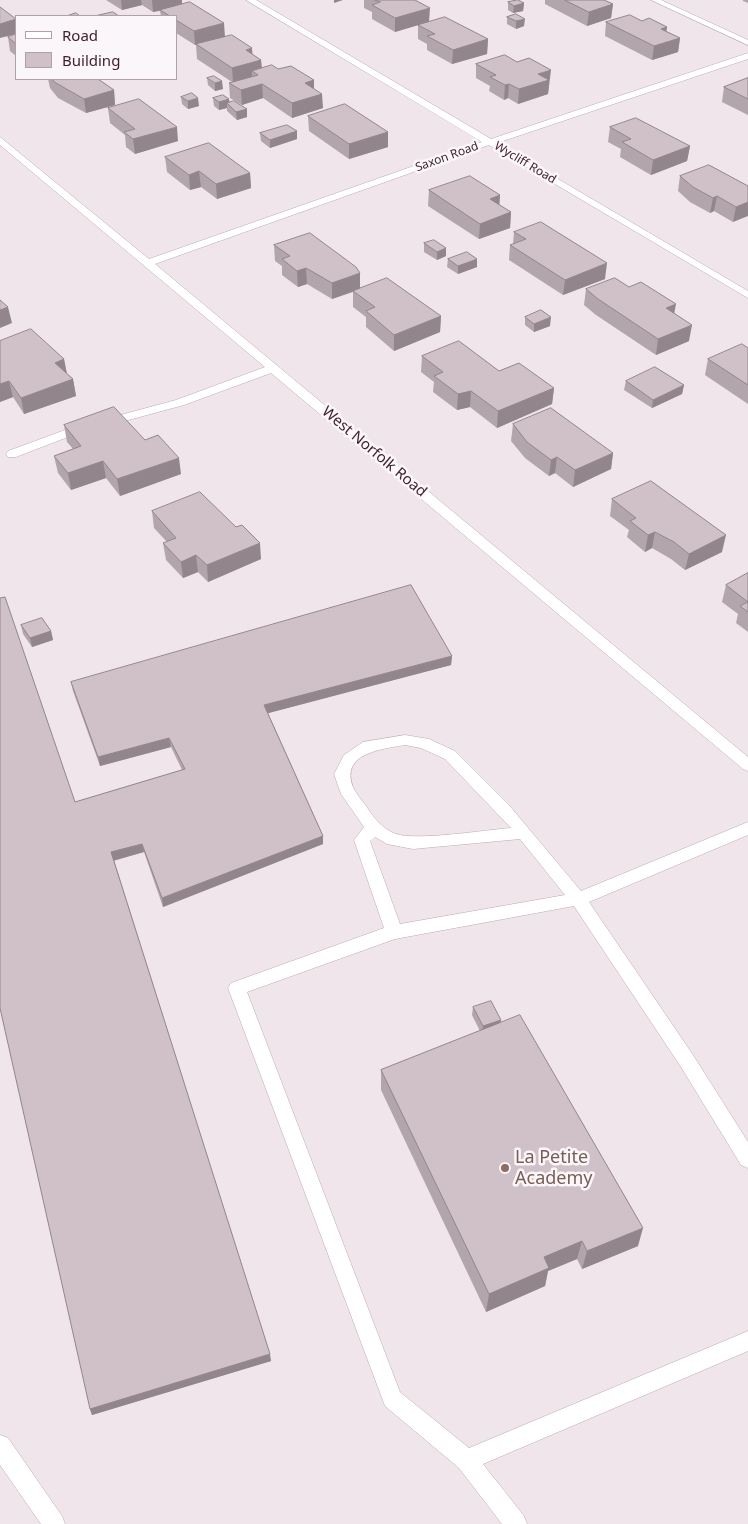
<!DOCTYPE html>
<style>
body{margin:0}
#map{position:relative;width:748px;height:1524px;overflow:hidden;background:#efe5ea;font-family:"Noto Sans",sans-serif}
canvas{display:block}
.legend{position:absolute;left:15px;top:15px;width:162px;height:65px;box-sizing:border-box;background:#fbf6f9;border:1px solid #b1a1a7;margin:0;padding:6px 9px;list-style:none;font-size:15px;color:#42222d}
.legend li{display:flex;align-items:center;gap:10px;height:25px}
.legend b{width:25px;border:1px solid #b1a1a7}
</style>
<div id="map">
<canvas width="748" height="1524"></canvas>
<ul class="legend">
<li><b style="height:6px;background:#fff"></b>Road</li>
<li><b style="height:14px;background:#d0c0c8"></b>Building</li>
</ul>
</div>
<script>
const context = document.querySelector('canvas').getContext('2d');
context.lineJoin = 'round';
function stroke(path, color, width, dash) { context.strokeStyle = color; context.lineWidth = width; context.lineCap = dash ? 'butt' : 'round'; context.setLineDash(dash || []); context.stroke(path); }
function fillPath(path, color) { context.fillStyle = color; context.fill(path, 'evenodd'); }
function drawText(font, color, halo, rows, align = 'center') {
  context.font = font + ' "Noto Sans",sans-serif'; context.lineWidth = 5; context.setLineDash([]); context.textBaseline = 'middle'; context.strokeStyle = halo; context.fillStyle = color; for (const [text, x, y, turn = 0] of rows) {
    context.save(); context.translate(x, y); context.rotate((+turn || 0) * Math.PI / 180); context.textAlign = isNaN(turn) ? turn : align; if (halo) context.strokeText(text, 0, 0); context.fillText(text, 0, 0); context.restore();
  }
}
const minor = new Path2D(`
 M246 0H256L491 139 748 53V59L497 143 748 291V298L489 145 155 264 748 757V771L743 769 271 373 184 405 73 435 16 457H8L6 454 8 451 65 430 176 400 265 367 0 145V137L149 259 482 142Z
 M651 0H661L748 40V45Z
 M405 735 429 739 455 751 508 804 581 891 748 822V835L589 902 693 1055 748 1142V1168L741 1165 681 1067 574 906 395 939 247 992 400 1392 469 1448 748 1331V1351L483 1464 524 1516 527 1524H502L459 1468 385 1406 228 988 231 983 384 928 354 840 364 827 341 794 334 774 344 755 363 742ZM405 745 421 748 445 759 511 828C486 830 416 841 396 834 382 829 374 818 366 806 362 800 356 794 353 787 340 753 382 749 405 745ZM375 837 387 844 413 849 520 839 565 895 400 924 370 841Z
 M0 1435 8 1438 62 1516 65 1524H41L0 1465Z`);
stroke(minor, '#bbaab1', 1);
fillPath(minor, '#fff');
fillPath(new Path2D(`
 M106 0H182V4L225 36 261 60 262 68 278 69 314 80V89L323 108 292 118 263 98 242 105 230 98 229 83 232 82 197 59 196 45H195L176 33V16H161L160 11 153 12 142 5 122 10Z
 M364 0H415L429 21 488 39 487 54 452 64 427 50V44L418 39V25L423 23 395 32 372 19V12L364 8Z
 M545 0H604L613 4 611 18 587 26 545 4Z
 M743 0H748V3L743 1Z
 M508 2 524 3 523 11 513 13 508 10Z
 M516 14 524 26 516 29 507 24V17Z
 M642 21 667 27 666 31 680 38 678 52 652 60 605 36 606 22Z
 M16 34V56L10 51 8 37Z
 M476 64 550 84H549L548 94 518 104 508 98 504 100 489 91 490 86 476 78Z
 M207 78 223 89 215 91 208 85Z
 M748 78V115L722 102 724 87Z
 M48 79H98L114 90 115 105 86 113 58 98 50 88Z
 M181 97 199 106 188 109 182 104Z
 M213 98 229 102 247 109V117L237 120 227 111V108L219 110 214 106Z
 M108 108 178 141 135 154 126 147 125 135 110 123Z
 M308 116 388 132V147L349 159 309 131Z
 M610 127 690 146 687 161 651 175 620 157 621 149 608 142Z
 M297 131V139L270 148 261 141 260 133Z
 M165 157 250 173 251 188 217 199 201 187 190 190 167 172Z
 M680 176 748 186 733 222 714 211 710 213 690 202 678 191Z
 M429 190 500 195 499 205 511 212 510 228 479 239 428 206Z
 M514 232 605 279 563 295 509 260 510 245 513 244Z
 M424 243 446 248V256L437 260 424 252Z
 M274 245 360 288 441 316 440 332 394 351 366 327V317L353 307V292L332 299 307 284 298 287 282 275V266L275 261Z
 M448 259 477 267 458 274 447 267Z
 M629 287 674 314 689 341 656 355 596 315 584 305 586 289Z
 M525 317 550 326 534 332 525 325Z
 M0 341 64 359 67 374 73 379 76 396 24 414 13 397 0 402Z
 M748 348V404L705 375 708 359Z
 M422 356 499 371 554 388 552 404 497 428 470 407 457 410 433 392 434 382 421 372Z
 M626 381 684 385 682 394 652 408 624 390Z
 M513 424 613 453 611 469 573 487 555 473 549 476 525 458 511 441Z
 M64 425 181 474 120 496 106 478 71 490 58 473 54 456 73 449 67 442Z
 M612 499 722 552 685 570 671 559 652 548 645 552 627 537 629 530 610 516Z
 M152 511 261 559 208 582 198 572 183 578 166 560 163 543 167 542 154 528Z
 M748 573V632L736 623 738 614 722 602 726 585Z
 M21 625 51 631 53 640 32 647 23 634Z
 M452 656 451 665 268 713 323 836V844L163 907 144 852 114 860 271 1361 92 1415 90 1409 75 802 182 770 171 747 100 766 73 691 71 682Z
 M473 1007 501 1020 500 1023 638 1246 582 1269 577 1259 548 1271 545 1286 486 1312 381 1090V1070L480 1031 472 1015Z`), '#b3a5ac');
fillPath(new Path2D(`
 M121 0H141L142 5 122 10Z
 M152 0H182V5L153 12Z
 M334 0H343L334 3Z
 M524 3 523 11 513 13 514 6Z
 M613 4 611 18 587 26 589 12Z
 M430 8 429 22 395 32V18Z
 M16 19V34L0 38V24Z
 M525 19 524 26 516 29V21Z
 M224 23 225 37 195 45 194 31Z
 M667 27 665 41 661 29Z
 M680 38 678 52 652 60 654 46Z
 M488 39 487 54 452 64 453 50Z
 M252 48 253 62 246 50Z
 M261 60 262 74 252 71V77L233 83 232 68Z
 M551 70 548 94 518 104 519 89 538 74Z
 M314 80V95L305 83Z
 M222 81 223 89 215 91V83Z
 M262 84 263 98 242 105 241 90Z
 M509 84 508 98 504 100 505 85Z
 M114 90 115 105 86 113 84 99Z
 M322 94 323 108 292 118V103Z
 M198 98 199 106 188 109V101Z
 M229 99 230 106 227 103V108L219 110V102Z
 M247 109V117L237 120 236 112Z
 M177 127 178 141 135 154 133 139Z
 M297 131V139L270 148V140Z
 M388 132V147L349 159V144Z
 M690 146 687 161 651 175 653 160Z
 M199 171 201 187 190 190 189 175Z
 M250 173 251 188 217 199 216 184Z
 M500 195 499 210 490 199Z
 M717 196 714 211 710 213 713 198Z
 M748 202V216L733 222 736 207Z
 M511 212 510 228 479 239 480 224Z
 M446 248V256L437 260V252Z
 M477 259V267L458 274V266Z
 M607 263 605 279 563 295 565 280Z
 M306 268 307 284 298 287 297 271Z
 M360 273V289L332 299V283Z
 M676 304 673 320 666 308Z
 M8 307 12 323 0 328V310Z
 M441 316 440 332 394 351V335Z
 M551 317 550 326 534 332V324Z
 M692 325 689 341 656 355 658 339Z
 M64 359 67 375 55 363Z
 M73 379 76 396 24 414 21 398Z
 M9 381 13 397 0 402V384Z
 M684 385 682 394 652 408 653 400Z
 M554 388 552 404 497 428 498 411Z
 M471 391 470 407 457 410 458 394Z
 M613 453 611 469 573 487 575 470Z
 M557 457 555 473 549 476 551 460Z
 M179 458 181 474 120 496 117 479Z
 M103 461 106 478 71 490 68 473Z
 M655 532 652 548 645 552 648 535Z
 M726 535 722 552 685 570 689 554Z
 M260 543 261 559 208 582 207 565Z
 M196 555 198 572 183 578 181 562Z
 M51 631 53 640 32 647 30 638Z
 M452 656 451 665 265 714 264 705Z
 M169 738 171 747 100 766 98 757Z
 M323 836V844L163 907 162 898Z
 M142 844 144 852 113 861 111 852Z
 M501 1020 500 1028 482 1034 483 1026Z
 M643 1228 638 1246 582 1269 587 1251Z
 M582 1241 577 1259 548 1271 545 1286 486 1312 489 1294 544 1257Z
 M270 1354 271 1361 92 1415 90 1409Z`), '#92868c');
const building = new Path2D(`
 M375 0H415L430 8 395 18 372 5 380 2Z
 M518 0 524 3 514 6 508 2Z
 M565 0H604L613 4 589 12Z
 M190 2 224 23 194 31 176 20V16H170L160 10Z
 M0 7 16 19 0 24Z
 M113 12 119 16H95Z
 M76 13 80 16H67Z
 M516 14 525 19 516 21 507 17Z
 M630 15 642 21 649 18 667 27 661 29 680 38 654 46 606 22Z
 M445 17 488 39 453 50 427 36 435 34 418 25Z
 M16 34V44L8 37Z
 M232 35 252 48 246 50 261 60 232 68 196 44Z
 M505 55 517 62 529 58 551 70 538 74 549 80 519 89 509 84 505 85 490 77 496 75 476 64Z
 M272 65 278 69 291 66 314 80 305 83 322 94 292 103 262 84 241 90 229 83 258 75 252 71Z
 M214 76 222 81 215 83 207 78Z
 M748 78V99L724 87Z
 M52 79H98L114 90 84 99 56 83Z
 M192 93 198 98 188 101 181 97Z
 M223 95 229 99 219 102 213 98Z
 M139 99 177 127 133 139 124 132 135 129 108 108Z
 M234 101 247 109 236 112 227 103Z
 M345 104 388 132 349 144 308 116Z
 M636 118 690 146 653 160 622 142 631 139 610 127Z
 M287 125 297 131 270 140 260 133Z
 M209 143 250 173 216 184 199 171 189 175 165 157Z
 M709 165 748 186V202L736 207 717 196 713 198 693 187 680 176Z
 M470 176 500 195 490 199 511 212 480 224 429 190Z
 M541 222 607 263 565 280 510 245 526 239 514 232Z
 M310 233 356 267 360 273 332 283 306 268 297 271 282 259 290 256 274 245Z
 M434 240 446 248 437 252 424 243Z
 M467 252 477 259 458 266 448 259Z
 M387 278 441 316 394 335 366 311 375 307 353 291Z
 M615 278 629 287 641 282 676 304 666 308 692 325 658 339 598 299 586 289Z
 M0 300 8 307 0 310Z
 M541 310 551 317 534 324 525 317Z
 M31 329 64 359 55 363 73 379 21 398 9 381 0 384V341Z
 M459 341 499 371 519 363 554 388 498 411 471 391 458 394 434 376 443 372 422 356Z
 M742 344 748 348V385L708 359Z
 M655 367 684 385 653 400 626 381Z
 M114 407 145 440 158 435 179 458 117 479 103 461 68 473 54 456 81 446 64 425Z
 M551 408 613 453 575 470 557 457 551 460 527 442 513 424Z
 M651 481 726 535 689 554 674 542 655 532 648 535 630 521 636 518 612 499Z
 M200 492 236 527 242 525 260 543 207 565 196 555 181 562 163 543 176 538 152 511Z
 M748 573V612L740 606 748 602 726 585Z
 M411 585 452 656 264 705 323 836 162 898 142 844 111 852 270 1354 90 1409 0 1008V598L5 597 75 802 185 769 169 738 98 757 71 682Z
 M42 618 51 631 30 638 21 625Z
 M491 1001 501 1020 483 1026 473 1007Z
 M520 1015 643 1228 587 1251 582 1241 544 1257 549 1268 489 1294 381 1070Z`);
fillPath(building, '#d0c0c8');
stroke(building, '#92868c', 1);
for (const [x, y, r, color] of [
 [505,1168,5,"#8d6e63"]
]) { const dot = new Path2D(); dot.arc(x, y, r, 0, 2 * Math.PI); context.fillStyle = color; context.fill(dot); stroke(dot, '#fbf6f9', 2); }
drawText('12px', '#42222d', '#fbf6f9', [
 ["Saxon Road",447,157,-20],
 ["Wycliff Road",525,163,31]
]);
drawText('15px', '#42222d', '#fbf6f9', [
 ["West Norfolk Road",374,452,40]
]);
drawText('18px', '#785e54', '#fbf6f9', [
 ["La Petite",515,1158],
 ["Academy",515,1179]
], 'left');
</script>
